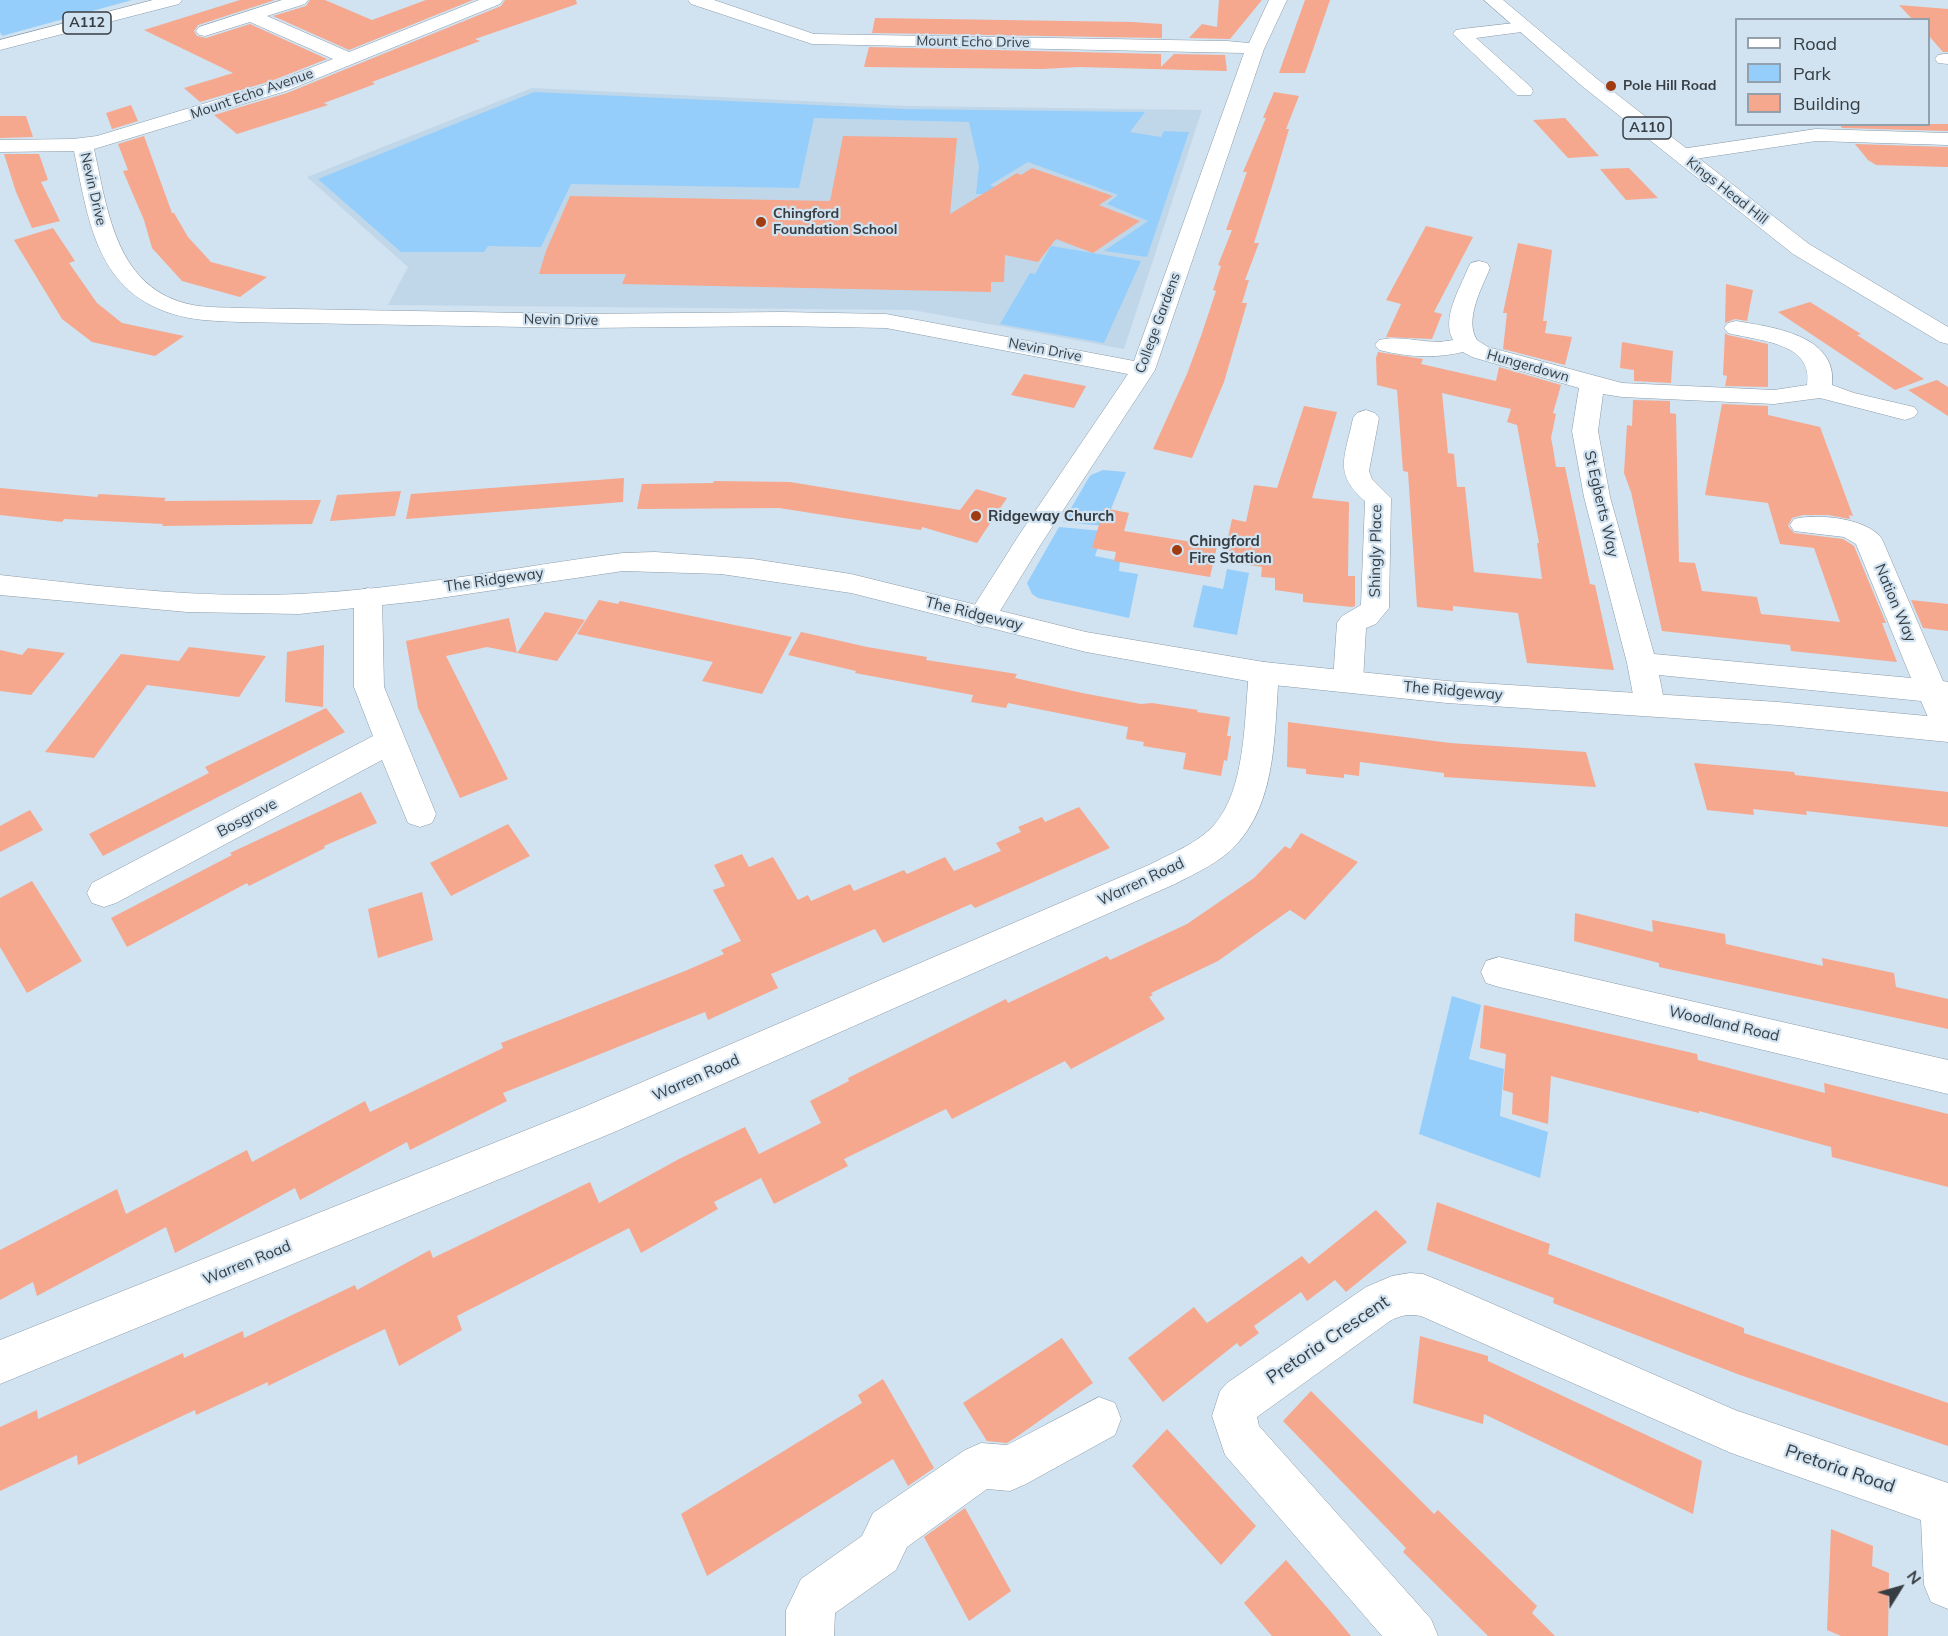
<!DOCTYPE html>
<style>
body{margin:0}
#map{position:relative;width:1948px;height:1636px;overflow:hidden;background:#d1e2f0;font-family:Mulish,sans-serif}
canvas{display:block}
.legend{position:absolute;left:1735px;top:18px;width:195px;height:108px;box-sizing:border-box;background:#d1e2f0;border:2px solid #93a0ab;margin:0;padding:8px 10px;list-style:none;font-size:18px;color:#373e43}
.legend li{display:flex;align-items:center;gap:12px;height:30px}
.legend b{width:30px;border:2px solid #93a0ab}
.north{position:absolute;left:1870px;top:1558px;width:60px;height:60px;-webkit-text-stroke:4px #d1e2f0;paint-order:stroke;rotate:53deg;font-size:16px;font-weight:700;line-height:24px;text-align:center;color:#373e43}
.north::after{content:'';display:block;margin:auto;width:21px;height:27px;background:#373e43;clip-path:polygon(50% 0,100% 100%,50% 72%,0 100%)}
</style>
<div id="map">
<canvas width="1948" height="1636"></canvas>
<ul class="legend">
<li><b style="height:8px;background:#fff"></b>Road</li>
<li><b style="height:16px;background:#95cefb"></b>Park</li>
<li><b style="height:16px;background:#f5a88e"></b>Building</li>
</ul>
<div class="north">N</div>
</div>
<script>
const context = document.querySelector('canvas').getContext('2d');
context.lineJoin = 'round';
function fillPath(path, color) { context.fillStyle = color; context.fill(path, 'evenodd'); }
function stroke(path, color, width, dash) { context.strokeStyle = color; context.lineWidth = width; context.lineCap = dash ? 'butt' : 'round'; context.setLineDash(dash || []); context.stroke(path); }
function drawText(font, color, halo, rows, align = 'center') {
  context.font = font + ' Mulish,sans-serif'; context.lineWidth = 4.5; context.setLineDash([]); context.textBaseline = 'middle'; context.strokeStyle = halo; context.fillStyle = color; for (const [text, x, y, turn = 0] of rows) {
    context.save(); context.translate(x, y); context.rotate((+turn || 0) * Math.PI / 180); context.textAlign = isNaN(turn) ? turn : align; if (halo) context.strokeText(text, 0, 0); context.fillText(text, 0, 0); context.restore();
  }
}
fillPath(new Path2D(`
 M532 88 907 106 1202 110 1124 349 913 310 388 305 408 267 307 177Z`), '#c0d7ea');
fillPath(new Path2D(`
 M0 0H132L2 36 0 32Z
 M534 92 904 109 1145 112 1130 132 1161 137 1164 131 1189 132 1147 257 1104 251 1148 221 1107 204 1118 195 1028 162 990 185 1011 194H976L979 166 969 122 814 118 799 188 571 184 541 247 488 246 484 252H401L318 179Z
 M1051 246 1141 261 1104 343 1000 324 1030 273 1035 274Z
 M1103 470 1126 472 1104 526 1063 522 1088 479 1091 475Z
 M1059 527 1103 531 1095 556 1120 561 1119 571 1138 574 1129 618 1038 598 1032 594 1027 583Z
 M1227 569 1249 573 1237 635 1193 627 1203 585 1223 589Z
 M1452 996 1481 1005 1469 1059 1504 1069 1500 1116 1548 1132 1540 1178 1419 1134Z`), '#95cefb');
fillPath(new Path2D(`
 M240 0H275L198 25 194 31 197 36 206 38 250 24 327 59 271 81 200 102 184 88 233 73 144 30Z
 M310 0H325L372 20 426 0H473L349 50 273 16 306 6Z
 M505 0H576L577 4 475 39 480 41 372 82 375 84 324 103 328 105 237 134 214 115 287 93 501 6Z
 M1219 0H1262L1230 39 1189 38 1202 24 1217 27Z
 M1305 0H1330L1305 73H1279Z
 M1899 5 1948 9V52H1943L1929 36V20H1913Z
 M875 18 1132 22 1162 24V38L872 33Z
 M869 47 1161 54V67L1174 54 1225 55 1227 71 1079 67 1042 69 864 67Z
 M1274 92 1299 96 1286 129H1289L1274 180 1254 243H1259L1245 280H1249L1242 303H1247L1224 382 1192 458 1153 449 1187 374 1201 336 1216 291 1213 290 1221 266 1218 265 1232 230H1226L1247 172H1243L1266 118H1263Z
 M131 105 138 121 112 129 106 113Z
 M0 116H26L33 137 0 138Z
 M1565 118 1599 156 1568 158 1533 120Z
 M1839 124H1948V131L1842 128Z
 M144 136 172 213H174L188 237 211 262 267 277 240 297 182 281 152 248 144 220 123 171 128 170 118 144Z
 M843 136 957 138 950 214 1017 173 1021 175 1032 168 1113 196 1099 205 1140 221 1093 253 1056 239 1038 262 1005 255 1004 282H991V292L622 284 626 274H539L546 251 570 196 830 201Z
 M1855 144 1948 147V167L1876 165 1868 160Z
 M4 154H39L48 180 41 182 60 221 32 228 16 192Z
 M1629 168 1658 198 1626 200 1600 169Z
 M1426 226 1473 237 1434 312 1442 314 1432 339 1386 337 1401 304 1386 300Z
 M53 228 75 261 69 263 97 303 122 323 184 336 155 356 92 342 62 319 14 240Z
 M1518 243 1552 250 1543 321H1547L1545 333 1572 337 1565 365 1503 349 1507 313H1503Z
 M1726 284 1753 290 1747 321 1735 319 1725 323Z
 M1810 302 1861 334 1857 335 1924 379 1895 390 1778 312Z
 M1725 333 1728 335 1768 344V387L1725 386 1727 376 1723 375Z
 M1622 342 1673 351 1671 383 1634 381V370L1620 368Z
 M1378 352 1423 359 1421 364 1496 381 1499 367 1561 385 1553 413 1556 414 1551 438 1553 448 1556 467H1565L1590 584 1595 585 1614 670 1527 663 1518 613 1453 606V611L1417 607 1408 472 1403 471 1397 390 1377 385 1376 358ZM1442 393 1511 409 1507 422 1517 425 1539 543H1537L1542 579 1474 572 1465 487H1457L1454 454 1448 453Z
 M1024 374 1086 386 1074 408 1011 395Z
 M1937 380 1948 387V416L1908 390Z
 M1633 400 1670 401V413L1676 414 1679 562 1695 563 1702 591 1757 597 1761 614 1840 622 1814 548 1780 544 1768 503 1705 495 1722 404 1768 406V415L1820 427 1853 516 1849 515 1850 519 1828 515H1803L1792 518 1788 526 1794 533 1843 539 1854 546 1886 623H1882L1897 662 1791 651 1790 645 1662 631 1631 492 1624 473 1627 425 1632 426Z
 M1304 406 1337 412 1312 498 1349 502 1348 576H1355V606L1352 607 1303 602V594L1275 590V578L1261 577 1262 567 1223 561 1232 519 1246 522 1254 485 1277 488Z
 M624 478 623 502 406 519 411 494Z
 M714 481 790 482 960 510 976 489 1007 498 977 543 922 527 921 530 779 508 637 509 642 484 713 483Z
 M0 488 97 497 99 494 166 498 164 501 321 500 312 524 162 526 163 524 64 519 62 522 0 515Z
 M401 491 395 516 330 521 337 495Z
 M1104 508 1129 513 1124 531 1217 546 1210 577 1114 561 1116 552 1092 548Z
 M599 600 618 604 620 601 792 637 762 694 702 681 713 662 577 634Z
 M1911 600 1948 604V631L1923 628Z
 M545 612 585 620 557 661 517 653Z
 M509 618 517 653 487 647 446 656 508 779 460 798 418 708 406 641Z
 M801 632 867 647 927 657 926 660 1017 674 1015 678 1082 693 1141 704 1152 703 1198 710 1197 712 1230 717 1227 736H1231L1227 761 1224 760 1221 776 1183 769 1186 753 1143 746 1144 742 1126 739 1128 727 1008 703 1006 708 971 702 973 695 855 673 856 671 788 655Z
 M324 645 323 707 285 702 287 652Z
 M189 647 266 656 239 697 147 685 94 758 45 752 121 654 179 661Z
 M28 648 65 653 31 695 0 691V650L22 655Z
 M326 708 345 732 103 856 89 834 209 773 205 767Z
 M1288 722 1450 743 1586 752 1596 787 1444 777V773L1360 762 1359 776 1344 774V778L1306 774V769L1287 767Z
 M1694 763 1794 772 1795 775 1948 792V827L1806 811 1807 815 1753 809 1754 815 1707 810Z
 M361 792 377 823 324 846 325 848 249 886 247 883 127 947 111 918 232 855 230 853Z
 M1079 807 1110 848 975 908 971 904 883 943 875 929 771 974 778 988 708 1020 705 1012 503 1093 507 1101 410 1150 407 1142 300 1200 295 1188 175 1253 166 1227 37 1296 33 1282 0 1300V1250L117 1189 126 1214 247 1150 252 1162 365 1101 370 1112 503 1048 501 1043 685 971 724 954 721 950 741 941 713 890 725 886 714 865 742 854 749 867 773 857 798 900 808 895 811 901 850 884 854 891 904 870 907 874 945 857 954 871 1001 851 996 843 1021 832 1018 827 1042 817 1045 822Z
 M30 810 43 830 0 852V826Z
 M508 824 530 856 451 896 430 863Z
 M1301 833 1358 862 1305 920 1290 910 1218 961 1151 993 1153 995 1149 997 1165 1019 1071 1069 1065 1061 952 1119 946 1109 844 1159 848 1166 774 1204 761 1178 714 1202 718 1209 641 1253 629 1228 457 1316 462 1330 399 1366 385 1329 268 1386V1382L196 1415 195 1410 78 1465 77 1455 0 1491V1427L37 1410 38 1419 183 1353 184 1358 243 1331 244 1338 355 1285 357 1290 430 1250 433 1258 590 1182 599 1203 679 1159 745 1127 759 1154 821 1123 810 1101 849 1081 848 1078 1006 999 1008 1003 1107 956 1110 960 1187 924 1254 878 1285 846 1290 849Z
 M32 881 82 961 27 993 0 947V898Z
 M422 892 433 940 378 958 368 909Z
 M1575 913 1653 932 1652 920 1725 934 1726 944 1823 966 1822 958 1894 973 1896 987 1948 999V1029L1659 967V963L1574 941Z
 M1484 1005 1697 1054 1698 1060 1825 1093 1824 1083 1948 1114V1187L1832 1157 1831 1147 1699 1111V1113L1551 1076 1548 1124 1512 1114 1513 1093 1503 1090 1506 1054 1480 1048Z
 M1437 1202 1550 1244 1548 1254 1744 1328V1333L1948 1403V1446L1740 1375 1553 1303 1554 1298 1427 1250Z
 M1376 1210 1407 1242 1346 1292 1335 1280 1307 1301 1301 1292 1254 1326 1259 1333 1240 1347 1237 1343 1163 1402 1128 1358 1194 1307 1207 1323 1302 1256 1309 1264Z
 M1420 1336 1488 1356V1361L1702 1461 1693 1514 1484 1414 1483 1424 1413 1403Z
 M1062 1338 1093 1383 1015 1438 1007 1443 987 1441 963 1403Z
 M883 1379 934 1468 908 1486 893 1459 707 1576 681 1514 862 1403 858 1395Z
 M1311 1391 1434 1514 1438 1510 1537 1606 1532 1613 1555 1636H1488L1403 1552 1406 1548 1283 1421Z
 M1167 1429 1256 1526 1221 1565 1132 1466Z
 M965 1508 1011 1591 969 1621 924 1537Z
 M1831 1529 1873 1546 1872 1566 1889 1573 1888 1636H1841L1827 1630Z
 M1286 1560 1331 1612 1351 1636H1272L1244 1603Z`), '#f5a88e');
const minor = new Path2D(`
 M282 0H308L305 4 267 16 349 52 479 0H503L500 4 286 91 94 149C108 212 116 290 193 305 208 308 224 307 239 308L584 314 781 312 886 314 1134 361 1244 53 812 44 691 4 688 0H714L814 34 1227 41 1249 43 1269 0H1287L1264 49 1155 370 1041 544 992 624 982 627 972 624 967 617 1019 535 1128 374 886 328 781 326 584 328 239 322C222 321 205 321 189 318 98 300 90 228 74 151L0 152V140L73 139 97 136 272 83 333 59 250 22 205 36 199 35 196 31 199 27Z
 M1523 22 1529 23 1532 27 1529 31 1476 38 1531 87 1533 91 1531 95H1517L1453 34 1456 30 1462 29Z
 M1944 54H1948V64L1938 63 1935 59 1938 55Z
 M1816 129 1948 133V145L1816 141 1681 161 1674 159 1671 155 1674 151 1681 149Z
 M1479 261 1487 263 1490 268C1482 288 1464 319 1477 340L1488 347 1622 383 1774 390 1807 385C1814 342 1758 341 1728 333L1724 328 1728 323 1736 321C1772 327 1838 335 1832 385L1854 393 1914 407 1918 412 1914 417 1905 420 1820 398 1774 404 1622 397 1603 394 1598 431 1610 497 1654 654 1911 678 1856 544 1844 537 1794 531 1790 525 1794 519C1817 513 1868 518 1882 539L1943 681 1948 682V742L1937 738 1921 701 1659 675 1665 705 1661 713 1650 716 1639 713 1635 705 1627 663 1584 497 1572 431 1579 388 1472 357 1463 352C1434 359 1408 357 1379 350L1375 345 1379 340C1403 334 1427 346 1453 340 1441 318 1460 289 1468 268L1471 263Z
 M1366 410 1375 413 1379 418 1369 471 1372 479 1391 498 1389 608 1376 624 1366 628 1363 681 1359 689 1348 692 1337 689 1333 681 1337 623 1342 616 1361 605 1365 501C1332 473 1346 455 1353 418L1357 413Z
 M368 588 378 591 382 598 384 687 436 814 432 823 420 827 408 823 382 760 116 903 104 907 92 903 87 893 92 883 373 736 354 687V598L358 591Z
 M1264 662 1275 665 1279 673C1274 730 1278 798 1237 844 1221 862 1196 873 1175 884L612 1133 0 1384V1340L584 1107 1151 864C1172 853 1198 843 1214 825 1246 789 1244 719 1249 673L1253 665Z
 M1499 957 1948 1060V1094L1499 987 1486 983 1481 972 1486 961Z
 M1410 1273 1423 1274 1438 1280 1735 1410 1948 1483V1609L1931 1602 1924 1585 1921 1520 1731 1453 1421 1316C1410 1314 1400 1315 1390 1321L1257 1417 1259 1426 1431 1619 1438 1636H1382L1225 1455 1212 1416 1220 1391 1227 1383 1366 1287 1392 1276Z
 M1099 1397 1115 1403 1121 1419 1115 1435 1026 1484 1010 1491 987 1489 907 1547 896 1570 835 1613 834 1636H786V1610L801 1579 862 1536 873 1513 965 1450 981 1443 1007 1445Z`);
const major = new Path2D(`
 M153 0H182L179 4 0 50V40Z
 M1484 0H1503L1596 78 1809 244 1948 327V344L1940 342 1793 254 1582 86Z
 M655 552 753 559 851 574 1086 632 1264 662 1447 681 1778 702 1948 718V742L1778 725 1447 703 1264 684 1086 652 851 593 721 574 623 571 420 601 299 614 187 612 0 595V575C99 586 199 599 299 594 408 589 515 567 623 553Z`);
stroke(minor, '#8b9ba8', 1);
stroke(major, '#8b9ba8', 1);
fillPath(minor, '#fff');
fillPath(major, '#fff');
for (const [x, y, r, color] of [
 [1611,86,6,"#a13b10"],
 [761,222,6,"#a13b10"],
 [976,516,6,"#a13b10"],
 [1177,550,6,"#a13b10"]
]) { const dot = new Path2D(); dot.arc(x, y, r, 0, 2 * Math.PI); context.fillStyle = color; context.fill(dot); stroke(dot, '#d1e2f0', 2); }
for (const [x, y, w] of [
 [87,23,48],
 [1647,128,48]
]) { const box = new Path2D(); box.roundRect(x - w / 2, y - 11, w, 22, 4.5); context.fillStyle = '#d1e2f0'; context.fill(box); stroke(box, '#373e43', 1.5); }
drawText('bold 14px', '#373e43', null, [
 ["A112",87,23],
 ["A110",1647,128]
]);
drawText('14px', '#373e43', '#d1e2f0', [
 ["Mount Echo Drive",973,42,1],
 ["Mount Echo Avenue",252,94,-19],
 ["Nevin Drive",93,189,77],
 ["Kings Head Hill",1727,191,38],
 ["Nevin Drive",561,320,1],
 ["College Gardens",1158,323,-70],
 ["Nevin Drive",1045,350,11],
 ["Hungerdown",1528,366,16]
]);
drawText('bold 14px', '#373e43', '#d1e2f0', [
 ["Pole Hill Road",1623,86],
 ["Chingford",773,214],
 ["Foundation School",773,230]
], 'left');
drawText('15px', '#373e43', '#d1e2f0', [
 ["St Egberts Way",1601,504,77],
 ["Shingly Place",1376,551,-89],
 ["The Ridgeway",494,580,-8],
 ["Nation Way",1895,603,67],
 ["The Ridgeway",974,614,14],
 ["The Ridgeway",1453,691,5],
 ["Bosgrove",247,818,-28],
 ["Warren Road",1141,882,-25],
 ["Woodland Road",1724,1024,13],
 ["Warren Road",696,1078,-24],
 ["Warren Road",247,1263,-22]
]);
drawText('bold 15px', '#373e43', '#d1e2f0', [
 ["Ridgeway Church",988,516],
 ["Chingford",1189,541],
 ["Fire Station",1189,558]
], 'left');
drawText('18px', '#373e43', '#d1e2f0', [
 ["Pretoria Crescent",1328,1340,-34],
 ["Pretoria Road",1840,1469,19]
]);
</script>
